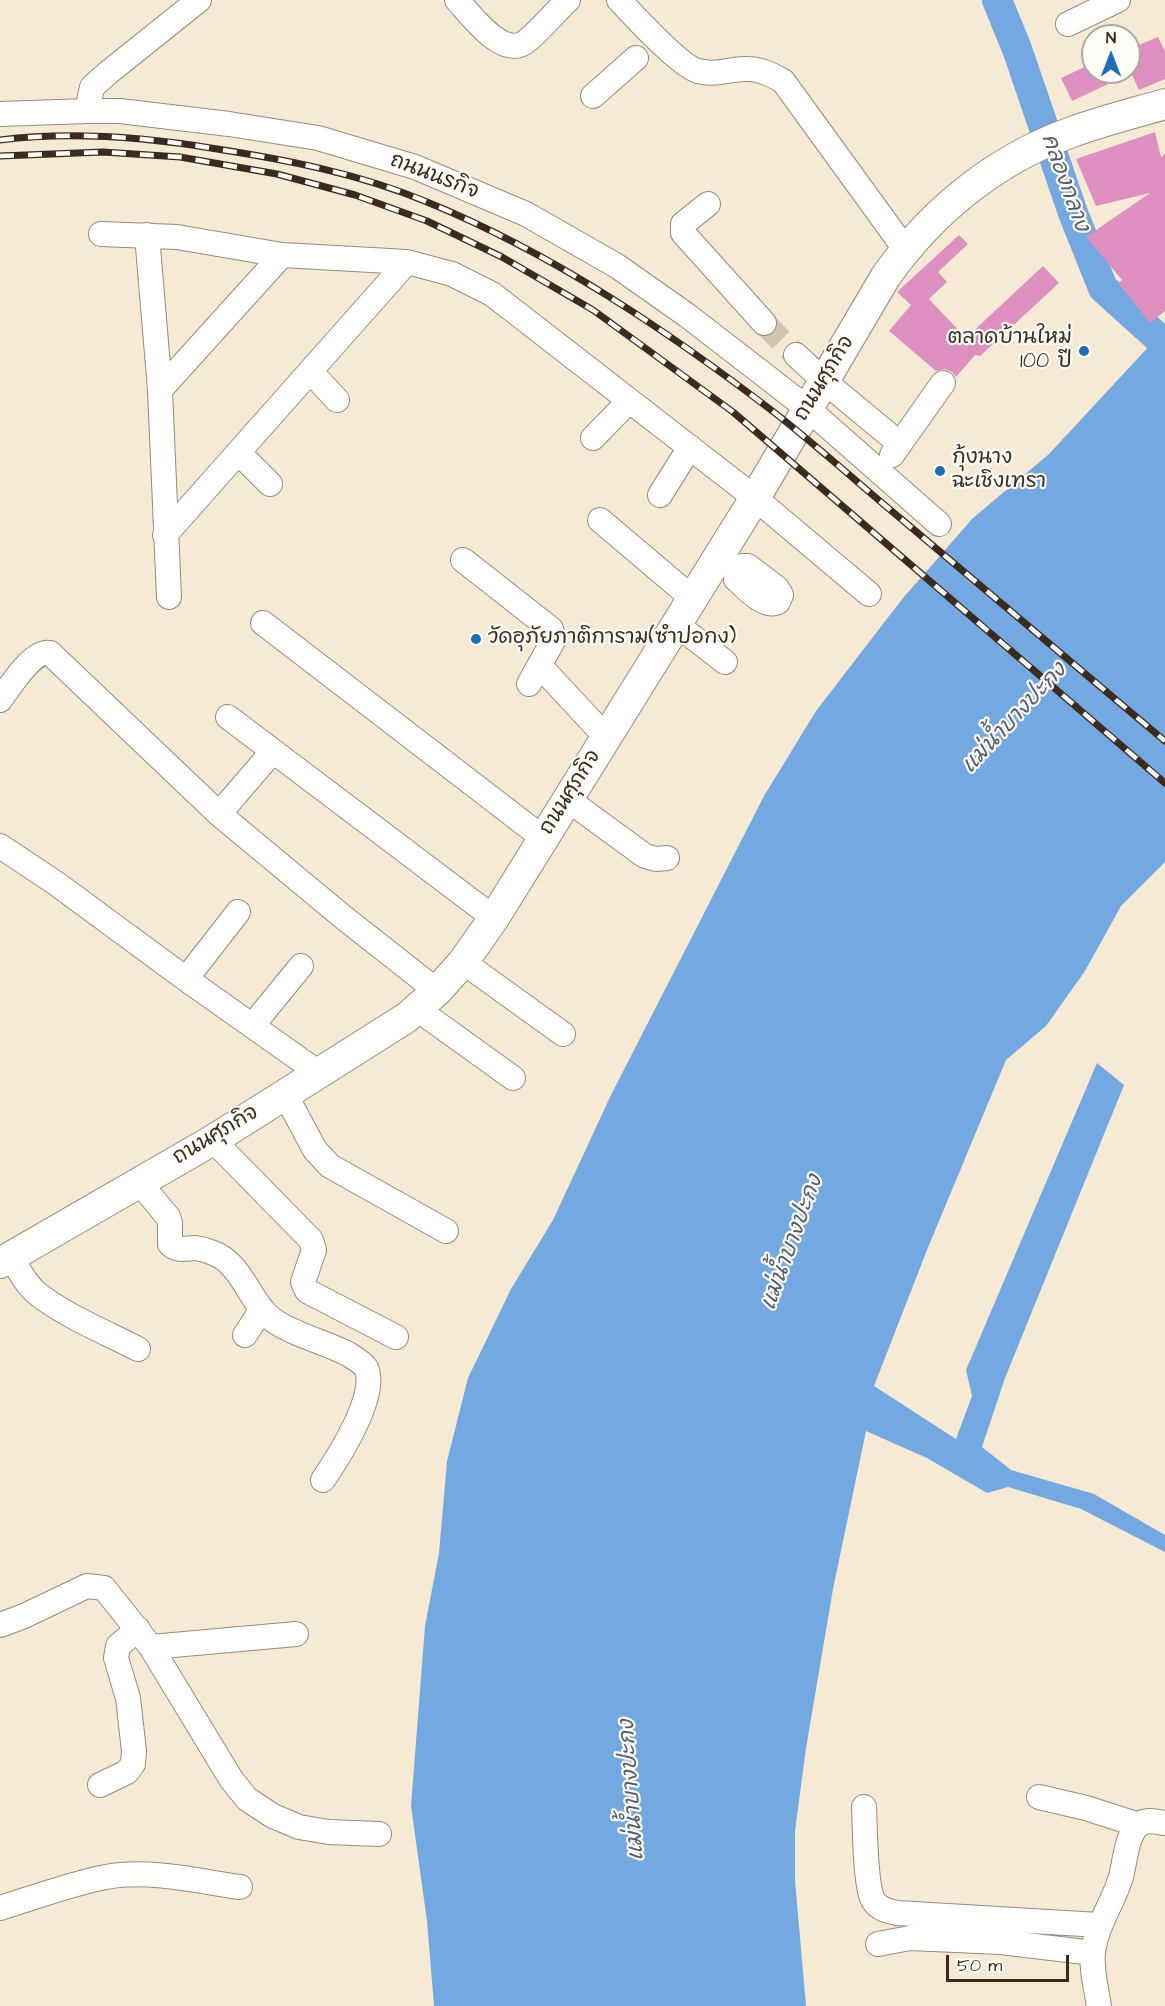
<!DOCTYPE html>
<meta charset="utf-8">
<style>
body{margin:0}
#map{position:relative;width:1165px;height:2006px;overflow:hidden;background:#f6ead5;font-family:"Architects Daughter",sans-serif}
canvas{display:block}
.north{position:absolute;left:1081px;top:24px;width:60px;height:60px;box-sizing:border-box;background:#fdfcf7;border:2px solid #afa8a0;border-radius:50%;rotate:0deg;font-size:16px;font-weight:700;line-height:24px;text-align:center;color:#3b2a1e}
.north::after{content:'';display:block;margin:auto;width:21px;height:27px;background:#1f6fb2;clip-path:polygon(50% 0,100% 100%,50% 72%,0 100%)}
.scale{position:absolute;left:946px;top:1955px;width:123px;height:27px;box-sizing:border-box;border:3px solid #3b2a1e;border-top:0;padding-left:8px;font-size:18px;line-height:21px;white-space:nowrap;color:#3b2a1e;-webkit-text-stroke:4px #fdfcf7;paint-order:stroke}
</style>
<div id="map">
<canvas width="1165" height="2006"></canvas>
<div class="north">N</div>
<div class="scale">50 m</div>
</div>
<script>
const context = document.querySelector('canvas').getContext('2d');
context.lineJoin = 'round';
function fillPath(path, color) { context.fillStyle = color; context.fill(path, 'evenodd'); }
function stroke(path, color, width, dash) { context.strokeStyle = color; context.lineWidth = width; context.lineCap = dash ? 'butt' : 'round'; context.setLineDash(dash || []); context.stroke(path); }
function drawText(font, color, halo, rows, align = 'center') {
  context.font = font + ' "Architects Daughter","Playpen Sans Thai",sans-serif'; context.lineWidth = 4.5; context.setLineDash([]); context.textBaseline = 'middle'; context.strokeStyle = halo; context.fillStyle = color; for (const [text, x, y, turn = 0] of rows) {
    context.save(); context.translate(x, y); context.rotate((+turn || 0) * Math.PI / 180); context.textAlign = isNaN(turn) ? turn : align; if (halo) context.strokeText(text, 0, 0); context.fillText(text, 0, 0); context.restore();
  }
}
fillPath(new Path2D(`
 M1165 329V862L1121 906 1085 971 1046 1026 1006 1060 927 1250 874 1386 956 1439 972 1396 966 1370 1097 1063 1124 1085 1005 1378 982 1447 1011 1470 1094 1494 1165 1535V1552L1081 1509 1008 1487 987 1493 927 1458 866 1431 833 1589 806 1748 795 1831V1880L806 2006H434L427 1921 411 1806 425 1626 439 1553 447 1461 468 1378 511 1289 553 1220 611 1095 764 796 816 711 903 598 973 518 1049 454Z`), '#74a8e1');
stroke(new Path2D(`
 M997 0 1017 49 1073 213 1103 288 1165 344`), '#74a8e1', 30);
fillPath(new Path2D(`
 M1158 37 1165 51V79L1139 90 1129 68V49Z
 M1093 63V72H1102L1108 84 1072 101 1061 78Z
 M1155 132 1161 157 1165 154V311L1150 323 1118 283 1122 280 1086 237 1150 193 1096 206 1076 159Z
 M959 235 968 244 938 272 947 282 929 299 966 338 1043 266 1059 283 980 356 975 355 956 377 952 372 945 369 936 371 889 331 911 305 897 292Z`), '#dd90bf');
stroke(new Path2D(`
 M764 323 796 355`), '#d1c4b0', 24, [24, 12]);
const minor = new Path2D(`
 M457 0C471 15 501 57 524 43 538 33 555 12 568 0
 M619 0C633 15 681 67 698 71 719 76 730 68 748 69 761 69 772 75 783 81L905 249
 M1068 24 1118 0
 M593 96 636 58
 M87 111 92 87 109 72 199 0
 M0 114 87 111H120L229 124 318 138 415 167 526 214 617 266 688 316 807 408 939 524
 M708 204 683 224V233L764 323
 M101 234 177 237 282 255 407 262 452 274 492 294 755 498 869 594
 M147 235 160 390 169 597
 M796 355 824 381 900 444
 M311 372 337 400
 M160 390 282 255
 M593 438 629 401
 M239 453 270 484
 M892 455 943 383
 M660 495 690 447
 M600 520 692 598
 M165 535 407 262
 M463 560 551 629 554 639 529 684
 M742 566H748L777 588 781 595 778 602C764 609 746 588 736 579L737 569Z
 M263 623 543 838
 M676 624 725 662
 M540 666 606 737
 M0 700C10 687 33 649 50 653L219 814 343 917 437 991
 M273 751 494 918
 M567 799 645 856 656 859 667 858
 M219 814 273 751 228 717
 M0 846 57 884 186 979 319 1073
 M463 962 563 1034
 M186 979 238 912
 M417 1009 513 1078
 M252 1026 301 966
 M285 1094 315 1150 330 1166 446 1231
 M213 1140 311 1240 314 1250 303 1282 307 1291 396 1337
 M139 1182 168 1217 170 1223V1244C178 1252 186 1248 196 1248 202 1249 212 1252 218 1255 244 1269 250 1303 273 1320 294 1335 325 1342 348 1354 353 1357 363 1363 366 1368 379 1394 338 1458 323 1480
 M11 1257C19 1270 26 1285 39 1295 68 1317 105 1332 138 1349
 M245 1335 262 1309
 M0 1625 24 1616 87 1586 104 1588 151 1647 231 1779 247 1799 273 1816 299 1827 329 1832 379 1834
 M151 1647 296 1634
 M100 1785 127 1772 133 1764 134 1751 128 1698 116 1658 118 1646 138 1629
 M1039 1797 1086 1808 1139 1825
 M864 1807C865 1828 865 1884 873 1900 878 1909 888 1911 897 1913L1099 1925
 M0 1908C33 1898 73 1883 106 1877 150 1869 197 1881 240 1887
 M878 1944 910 1938 1001 1942 1093 1953
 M1099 2006C1096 1988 1091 1969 1093 1951 1097 1924 1113 1903 1121 1877 1125 1862 1126 1837 1138 1825 1146 1818 1156 1822 1165 1823`);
const major = new Path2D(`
 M0 1263 213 1140 406 1018 437 991 463 962 494 918 755 498 886 276C932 211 996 159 1072 132 1102 121 1134 113 1165 104`);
stroke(minor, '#988a7a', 26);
stroke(major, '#988a7a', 32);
stroke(minor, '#fff', 24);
stroke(major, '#fff', 30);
const rail = new Path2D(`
 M0 140C72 131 145 137 217 149 288 160 360 174 427 202 552 253 668 331 775 413 817 446 858 483 900 518 988 592 1077 667 1165 741
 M0 156 103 152 180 157 277 174 355 195 427 221 502 257 593 310 733 412 1165 783`);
stroke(rail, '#3b2a1e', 7);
stroke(rail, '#fdfcf7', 4.5, [14]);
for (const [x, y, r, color] of [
 [1084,351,6,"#1f6fb2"],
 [940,471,6,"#1f6fb2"],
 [476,639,6,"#1f6fb2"]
]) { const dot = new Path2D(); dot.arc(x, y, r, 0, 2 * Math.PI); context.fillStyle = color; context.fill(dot); stroke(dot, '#fdfcf7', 2); }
drawText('21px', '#3b2a1e', '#fdfcf7', [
 ["ถนนนรกิจ",434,177,21],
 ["ถนนศุภกิจ",825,379,-59],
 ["ถนนศุภกิจ",571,793,-58],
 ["ถนนศุภกิจ",216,1136,-31]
]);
drawText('21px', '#3b2a1e', '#fdfcf7', [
 ["ตลาดบ้านใหม่",1072,339,"right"],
 ["100 ปี",1072,363,"right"],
 ["กุ้งนาง",952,459],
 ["ฉะเชิงเทรา",952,483],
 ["วัดอุภัยภาติการาม(ซำปอกง)",488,639]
], 'left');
drawText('italic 22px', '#525c6c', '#fdfcf7', [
 ["คลองกลาง",1064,183,70],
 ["แม่น้ำบางปะกง",1015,719,-47],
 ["แม่น้ำบางปะกง",793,1243,-70],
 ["แม่น้ำบางปะกง",633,1790,-94]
]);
</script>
